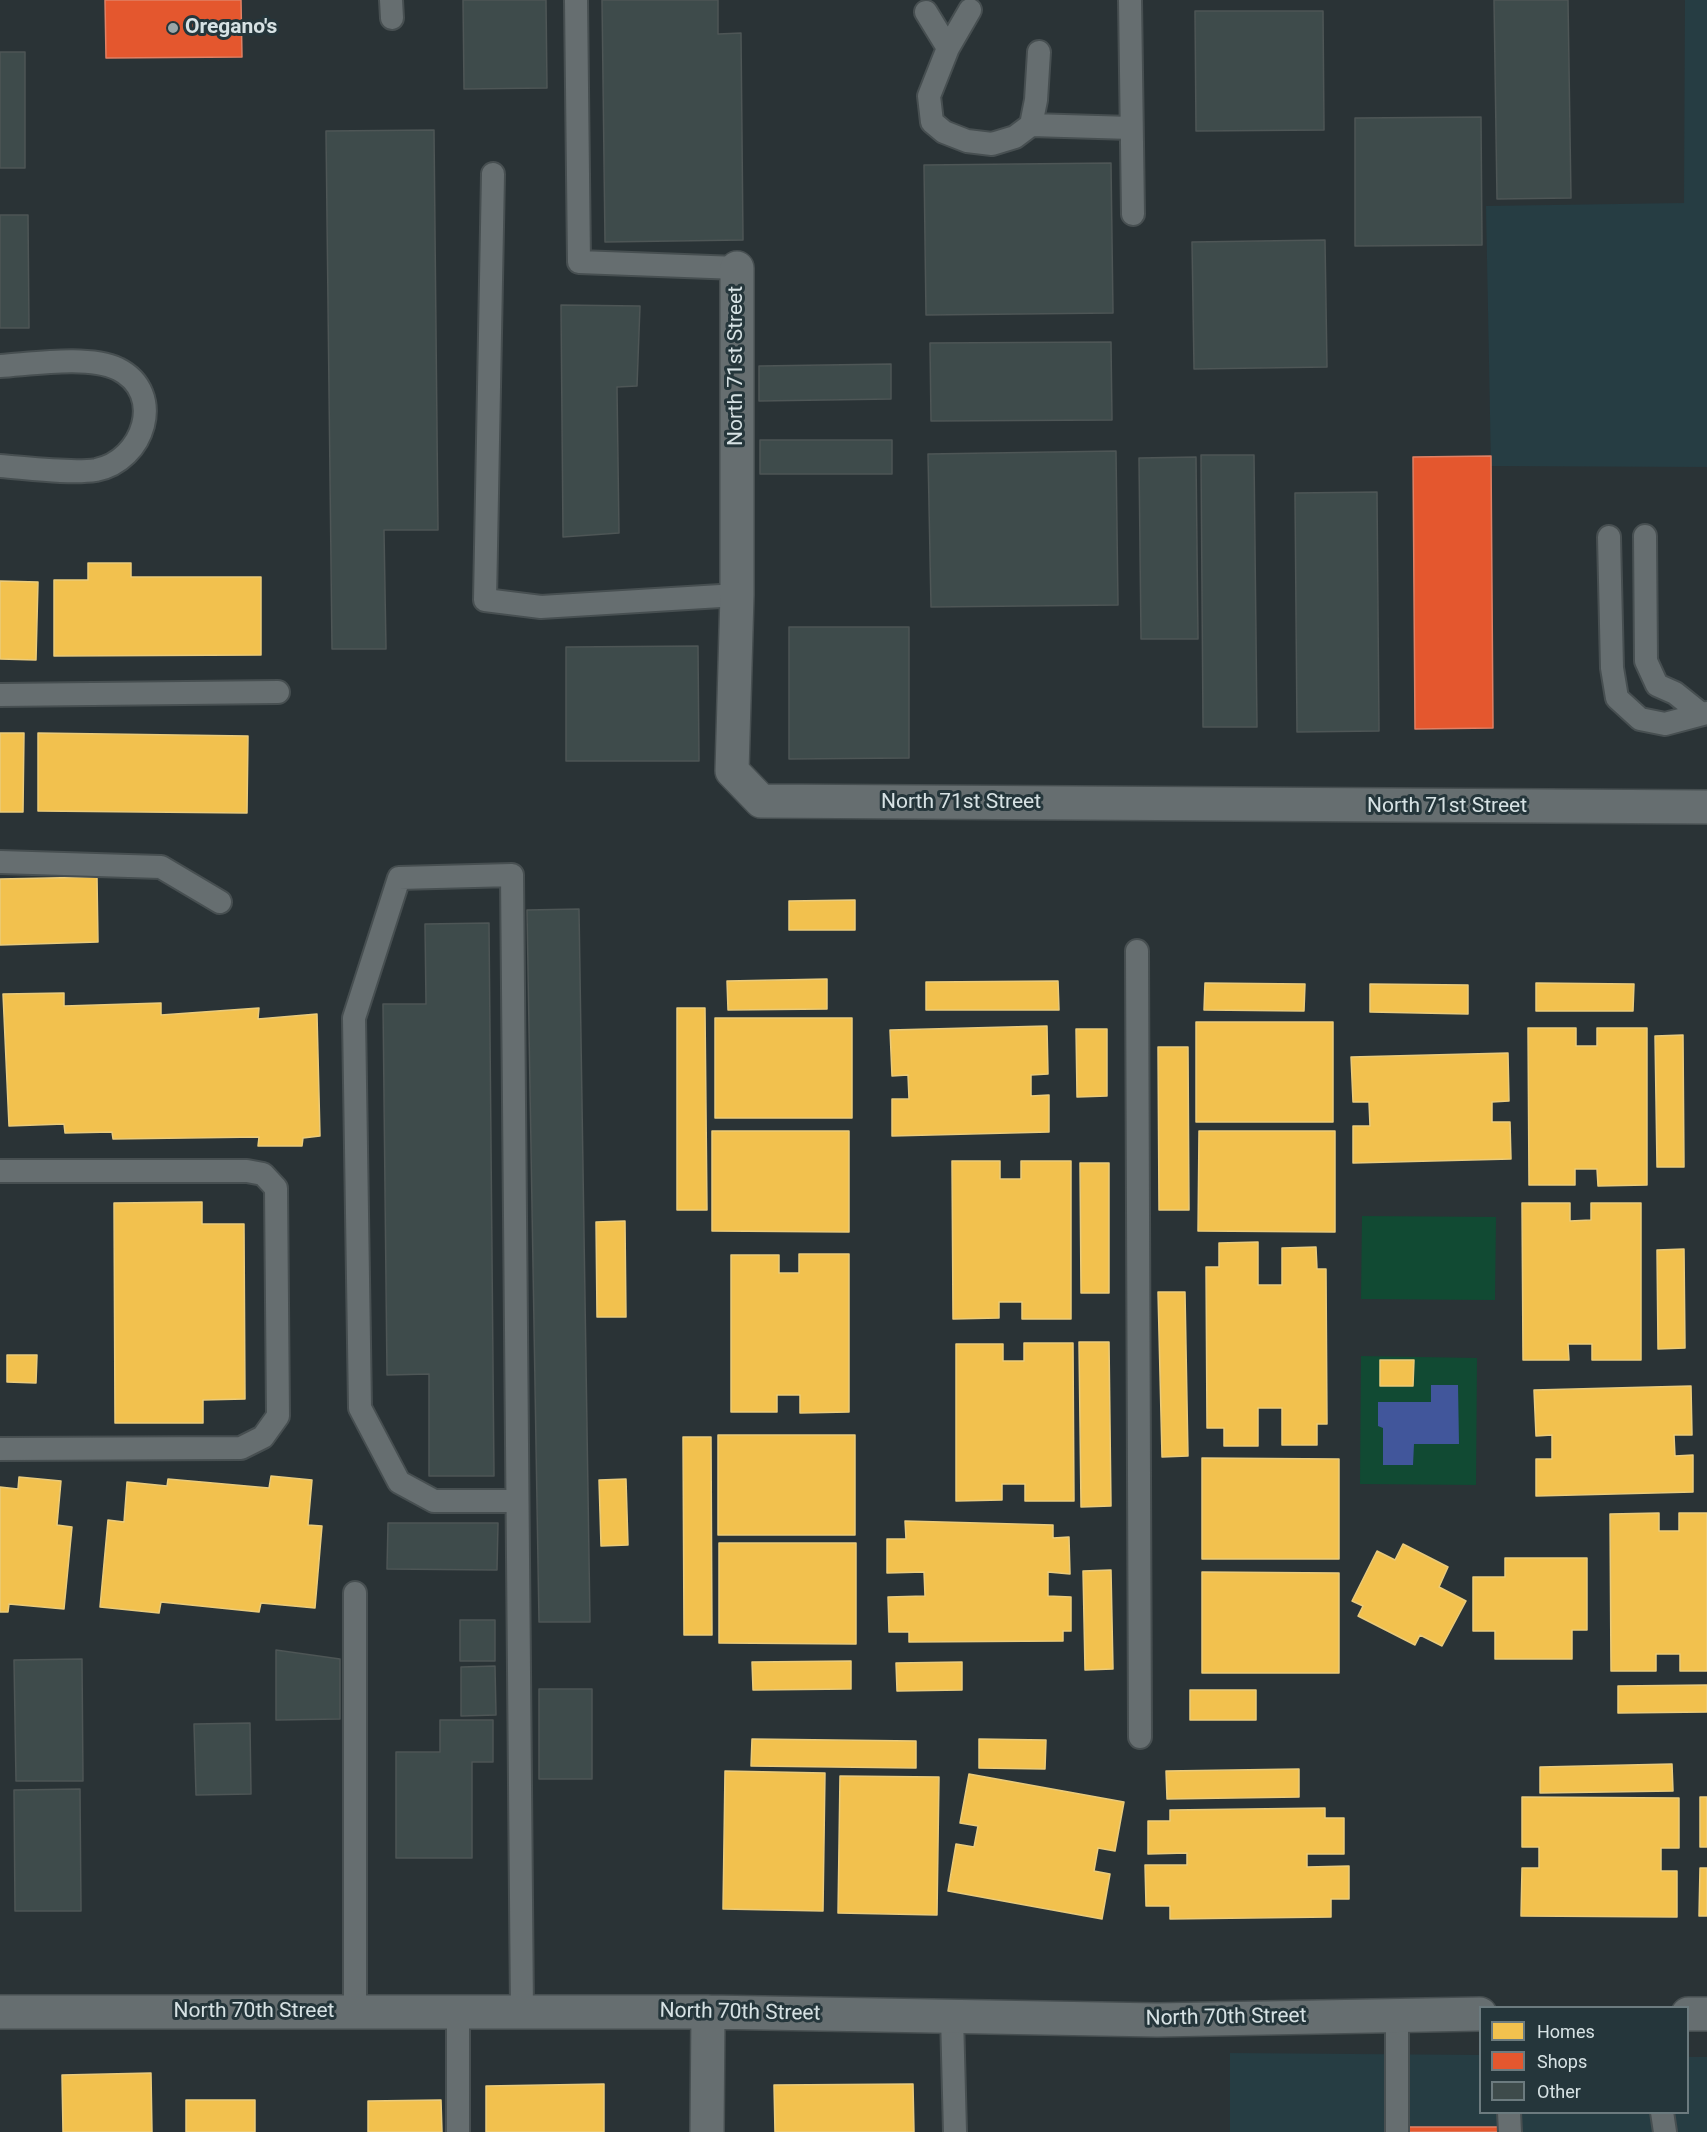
<!DOCTYPE html>
<style>
body{margin:0}
#map{position:relative;width:1707px;height:2132px;overflow:hidden;background:#2a3336;font-family:Roboto,sans-serif}
canvas{display:block}
.legend{position:absolute;left:1479px;top:2006px;width:210px;height:108px;box-sizing:border-box;background:#25363b;border:2px solid #6c7b7f;margin:0;padding:8px 10px;list-style:none;font-size:18px;color:#d7e2e4}
.legend li{display:flex;align-items:center;gap:12px;height:30px}
.legend b{width:30px;border:2px solid #6c7b7f}
</style>
<div id="map">
<canvas width="1707" height="2132"></canvas>
<ul class="legend">
<li><b style="height:16px;background:#f2c14e"></b>Homes</li>
<li><b style="height:16px;background:#e4572e"></b>Shops</li>
<li><b style="height:16px;background:#3e4b4b"></b>Other</li>
</ul>
</div>
<script>
const context = document.querySelector('canvas').getContext('2d');
context.lineJoin = 'round';
function fillPath(path, color) { context.fillStyle = color; context.fill(path, 'evenodd'); }
function stroke(path, color, width, dash) { context.strokeStyle = color; context.lineWidth = width; context.lineCap = dash ? 'butt' : 'round'; context.setLineDash(dash || []); context.stroke(path); }
function drawText(font, color, halo, rows, align = 'center') {
  context.font = font + ' Roboto,sans-serif'; context.lineWidth = 6; context.setLineDash([]); context.textBaseline = 'middle'; context.strokeStyle = halo; context.fillStyle = color; for (const [text, x, y, turn = 0] of rows) {
    context.save(); context.translate(x, y); context.rotate((+turn || 0) * Math.PI / 180); context.textAlign = isNaN(turn) ? turn : align; if (halo) context.strokeText(text, 0, 0); context.fillText(text, 0, 0); context.restore();
  }
}
fillPath(new Path2D(`
 M1685 0H1707V467L1491 466 1486 206 1684 203Z
 M1230 2053 1480 2055V2112H1688V2057H1707V2132H1230Z`), '#263d43');
fillPath(new Path2D(`
 M1362 1216 1496 1217 1495 1300 1361 1299Z
 M1361 1356 1477 1358 1476 1485 1360 1484Z`), '#114a33');
fillPath(new Path2D(`
 M1431 1385H1458L1459 1444H1414L1413 1465H1383V1428L1378 1426V1402H1431Z`), '#41569b');
const homes = new Path2D(`
 M88 563H131V577H261V655L54 656V580H88Z
 M0 581 38 582 36 660 0 659Z
 M0 733H24L23 812H0Z
 M38 733 248 736 247 813 38 811Z
 M97 877 98 942 0 945V879Z
 M855 900V930H789V901Z
 M827 979V1009L728 1010 727 981Z
 M1058 981 1059 1010H926V982Z
 M1205 983 1305 984 1304 1011 1204 1010Z
 M1536 983 1634 984 1633 1011H1536Z
 M1370 984 1468 985V1014L1370 1012Z
 M64 993V1006L161 1003V1015L259 1008 258 1019 317 1014 320 1136 303 1138 302 1146H258L259 1137 113 1139 112 1132 65 1133 64 1124 9 1126 3 994Z
 M677 1008H705L707 1210H677Z
 M715 1018H852V1118H715Z
 M1196 1022H1333V1122H1196Z
 M1047 1026 1048 1074 1031 1075V1096L1049 1095V1132L892 1136V1099H909L908 1075 892 1076 890 1030Z
 M1528 1028H1576V1046H1597V1028H1647V1185L1598 1186 1597 1169H1575V1185H1529Z
 M1076 1029H1107V1096L1077 1097Z
 M1683 1035 1684 1167H1657L1655 1036Z
 M1158 1047H1188L1189 1210H1159Z
 M1508 1053 1509 1101 1492 1102V1122H1510L1511 1159 1353 1163V1126H1370L1369 1102H1353L1351 1057Z
 M712 1131H849V1232L712 1231Z
 M1199 1131H1335V1232L1198 1231Z
 M952 1161H1000V1179H1021V1161H1071V1319H1022V1302H999V1318L953 1319Z
 M1080 1163H1109V1293H1081Z
 M202 1202V1224H244L245 1399 203 1400V1423H115L114 1203Z
 M1522 1203H1570V1221L1591 1220V1203H1641V1360H1592V1344H1568L1569 1360H1523Z
 M625 1221 626 1317H597L596 1222Z
 M1258 1242V1285H1282V1248L1316 1247 1317 1269H1326L1327 1424H1317V1445H1282V1408H1258V1446H1224V1428H1207L1206 1267H1219V1243Z
 M1684 1249 1685 1348 1658 1349 1657 1250Z
 M799 1254H849V1412L800 1413V1395H777V1412H731V1255H779V1273H799Z
 M1158 1292H1185L1188 1456 1162 1457Z
 M1079 1342H1109L1111 1506 1081 1507Z
 M1024 1343H1073L1074 1501H1025V1484H1002V1500L956 1501V1344H1003V1361H1024Z
 M7 1355H37L36 1383 7 1382Z
 M1380 1360H1414L1413 1386H1380Z
 M1691 1386 1692 1435H1674L1675 1456 1693 1455V1492L1536 1496V1459H1552V1435L1536 1436 1534 1390Z
 M718 1435H855V1535H718Z
 M683 1437H711L712 1635H684Z
 M1202 1458 1339 1459V1559H1202Z
 M271 1476 312 1480 308 1525 322 1526 315 1608 261 1603 259 1612 161 1602 159 1613 100 1607 108 1520 124 1522 127 1482 167 1486 168 1479 269 1488Z
 M19 1477 61 1481 57 1525 72 1527 64 1609 9 1604 8 1612H0V1487L18 1489Z
 M626 1479 628 1545 601 1546 599 1480Z
 M1659 1513V1531H1679V1513H1707V1671H1680V1654H1656V1671H1611L1610 1514Z
 M905 1521 1053 1525V1538L1069 1537 1070 1574 1048 1572V1596L1071 1597V1631H1063V1641L909 1642V1632H889L888 1597 925 1596 924 1572 887 1573V1539H906Z
 M719 1543H856V1644L719 1643Z
 M1403 1544 1448 1567 1439 1587 1466 1601 1442 1646 1420 1635 1415 1645 1358 1616 1363 1606 1352 1601 1377 1551 1395 1560Z
 M1505 1558H1587V1630H1572V1659H1495V1631H1473V1577H1505Z
 M1111 1570 1113 1669 1085 1670 1083 1571Z
 M1202 1572 1339 1573V1673H1202Z
 M851 1661V1689L753 1690 752 1662Z
 M962 1662V1690L897 1691 896 1663Z
 M1707 1685V1712L1618 1713V1686Z
 M1190 1690H1256V1720H1190Z
 M752 1739 916 1741V1768L751 1766Z
 M979 1739 1046 1740 1045 1769 979 1768Z
 M1672 1764 1673 1791 1540 1793V1767Z
 M1299 1769V1797L1167 1799 1166 1771Z
 M725 1771 825 1773 823 1911 723 1909Z
 M969 1774 1124 1802 1115 1851 1098 1848 1094 1871 1110 1874 1102 1919 948 1891 956 1844 974 1847 978 1826 960 1823Z
 M840 1776 939 1777 937 1915 838 1913Z
 M1522 1797 1679 1798V1848H1661V1871H1677V1917L1521 1916 1522 1868H1539V1847H1522Z
 M1700 1797H1707V1847H1700Z
 M1325 1808V1818H1344V1854H1307V1867L1349 1866V1899H1331V1917L1170 1919V1906H1146L1145 1865H1187V1853L1148 1854V1821H1170V1810Z
 M1700 1868H1707V1916H1699Z
 M151 2073 152 2132H63L62 2075Z
 M604 2084V2132H486V2086Z
 M913 2084 914 2132H775L774 2085Z
 M186 2100H255V2132H186Z
 M441 2100 442 2132H368V2101Z`);
fillPath(homes, '#f2c14e');
stroke(homes, '#eacb7b', 1.5);
const shops = new Path2D(`
 M105 0H241L242 57 106 58Z
 M1491 456 1493 728 1415 729 1413 457Z
 M1407 2127H1500V2132H1407Z`);
fillPath(shops, '#e4572e');
stroke(shops, '#e08165', 1.5);
const building = new Path2D(`
 M463 0H546L547 88 464 89Z
 M602 0H718V34L741 33 743 240 605 242Z
 M1494 0H1568L1571 198 1497 199Z
 M1195 11H1323L1324 130 1196 131Z
 M0 52H25V168H0Z
 M1481 117 1482 245 1355 246V118Z
 M434 130 438 530H384L386 649H332L326 131Z
 M1111 163 1113 313 926 315 924 165Z
 M0 215H28L29 328H0Z
 M1325 240 1327 367 1194 369 1192 242Z
 M561 305 640 306 637 386 617 387 619 533 563 537Z
 M1111 342 1112 420 931 421 930 343Z
 M891 364V399L759 401V366Z
 M760 440H892V474H760Z
 M1116 451 1118 605 931 607 928 454Z
 M1201 455H1254L1257 727H1203Z
 M1196 457 1198 639H1141L1139 458Z
 M1377 492 1379 731 1297 732 1295 493Z
 M789 627H909V758L789 759Z
 M698 646 699 761H566V647Z
 M579 909 590 1622H539L527 910Z
 M489 923 494 1476H429V1374L387 1375 383 1004H426L425 924Z
 M388 1523H498L497 1570 387 1569Z
 M460 1620H495V1661H460Z
 M276 1650 340 1659V1719L276 1720Z
 M82 1659 83 1781H16L14 1660Z
 M495 1666 496 1715 461 1716V1667Z
 M539 1689H592V1779H539Z
 M440 1720H493V1762H472V1858H396V1752H440Z
 M250 1723 251 1794 196 1795 194 1724Z
 M80 1789 81 1911H15L14 1790Z`);
fillPath(building, '#3e4b4b');
stroke(building, '#4e5656', 1.5);
const lane = new Path2D(`
 M391 0 392 18
 M576 0 579 262 737 268
 M1130 0 1133 214
 M926 12 948 48 929 96 932 122 944 132 967 141 992 144 1015 137 1031 125 1131 128
 M948 48 970 10
 M1031 125 1036 100 1039 52
 M493 174 485 600 541 607 737 595
 M0 366C33 364 88 355 118 369 166 393 144 461 96 470 71 474 27 468 0 466
 M1645 536 1646 661 1657 685 1675 693 1700 713
 M1609 537 1612 668 1617 698 1640 719 1665 724 1707 713
 M0 695 278 692
 M0 862 161 867 220 902
 M1137 951 1140 1737
 M0 1171H247L263 1174 276 1188 278 1416 263 1437 241 1448 0 1449
 M517 1501H434L399 1482 360 1408 354 1018 399 878 512 875 522 2012
 M355 1593V2012
 M952 2016 955 2132
 M1509 2112 1510 2132
 M1662 2112 1665 2132
 M458 2132V2012
 M1397 2132V2015`);
const street = new Path2D(`
 M737 268V595L732 771 761 801 1707 807
 M0 2012H708L1157 2020 1480 2014
 M1688 2014H1707
 M707 2132 708 2012`);
stroke(lane, '#474f51', 26);
stroke(street, '#474f51', 36);
stroke(lane, '#666e70', 22);
stroke(street, '#666e70', 33);
for (const [x, y, r, color] of [
 [173,28,6,"#9aa5a7"]
]) { const dot = new Path2D(); dot.arc(x, y, r, 0, 2 * Math.PI); context.fillStyle = color; context.fill(dot); stroke(dot, '#25363b', 2); }
drawText('bold 21px', '#d7e2e4', '#25363b', [
 ["Oregano's",185,28]
], 'left');
drawText('21px', '#d7e2e4', '#25363b', [
 ["North 71st Street",737,366,-90],
 ["North 71st Street",961,803],
 ["North 71st Street",1447,807],
 ["North 70th Street",254,2012],
 ["North 70th Street",740,2013,1],
 ["North 70th Street",1226,2018,-1]
]);
</script>
